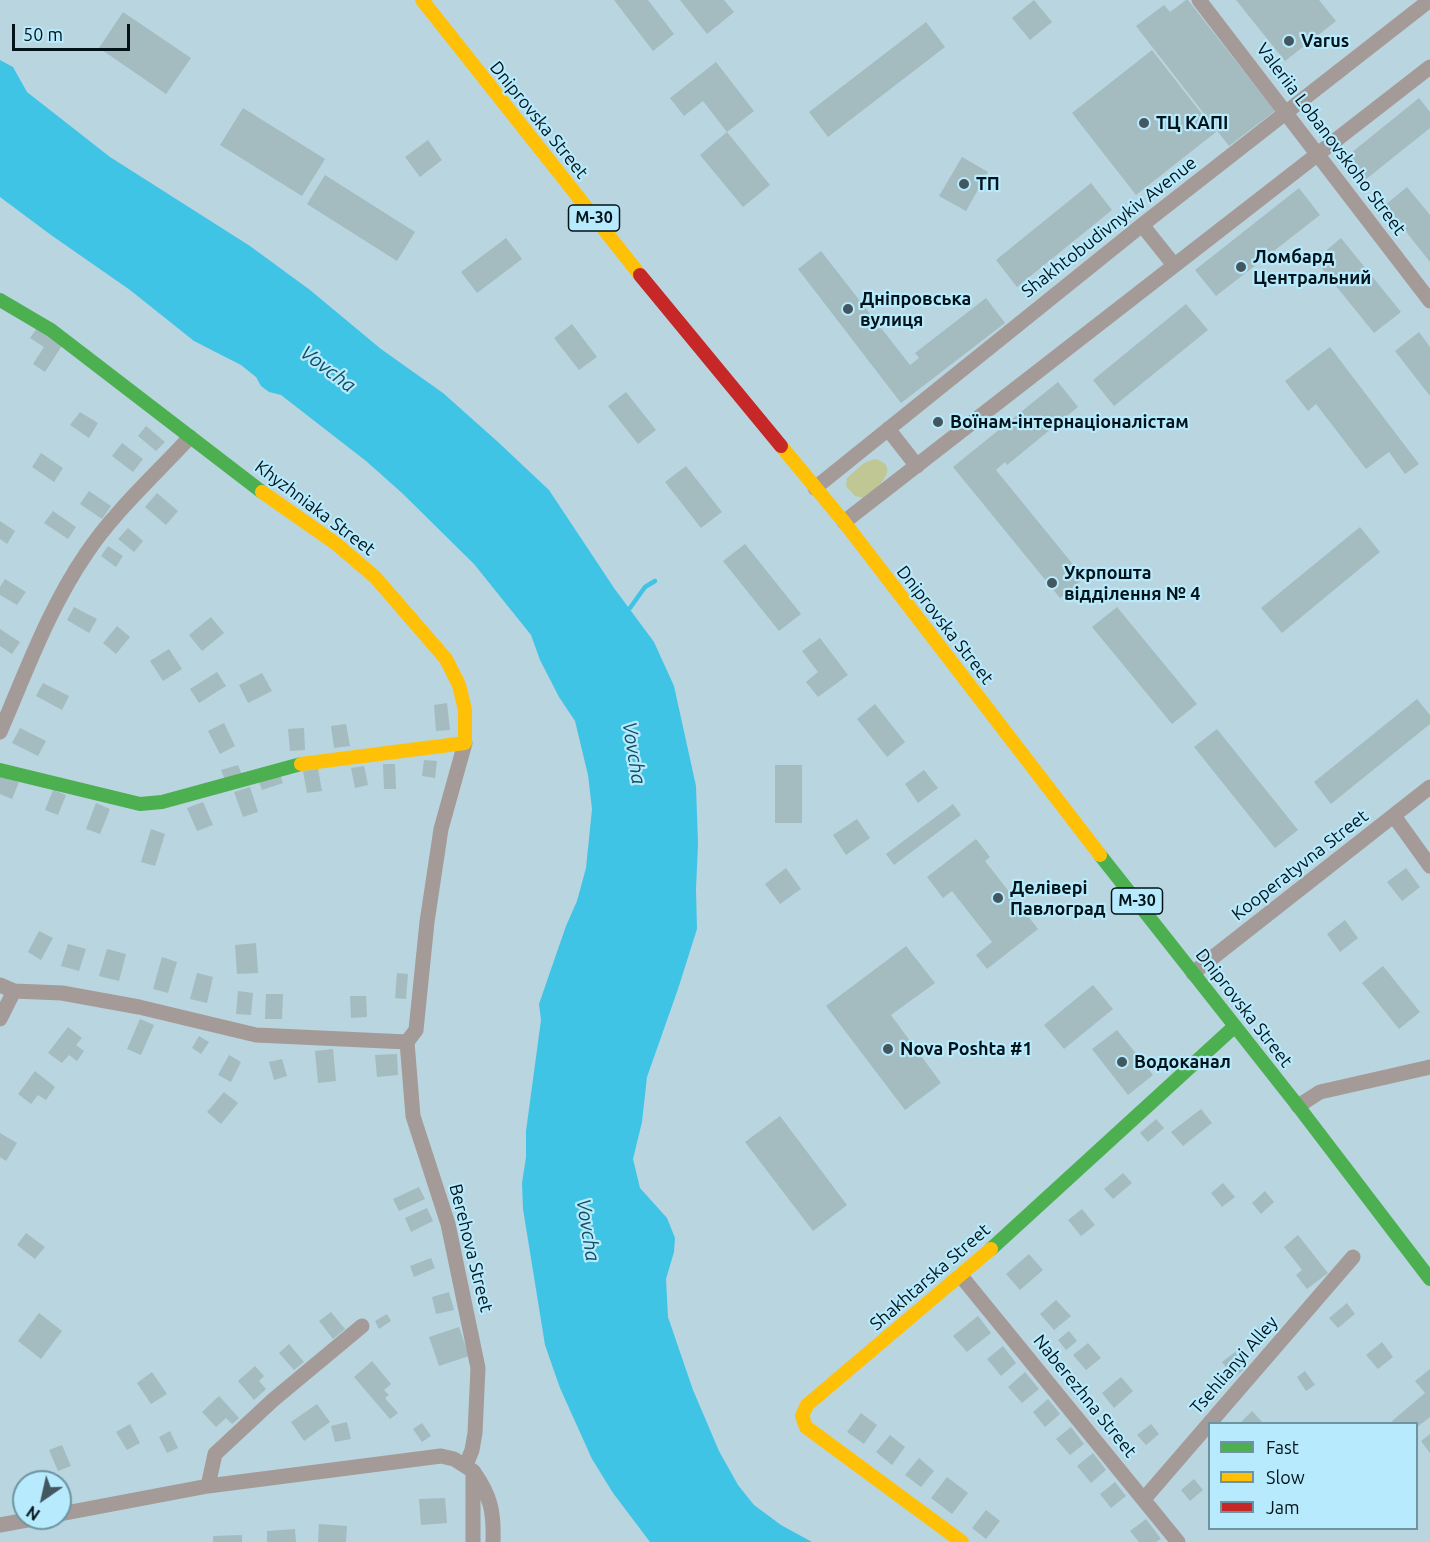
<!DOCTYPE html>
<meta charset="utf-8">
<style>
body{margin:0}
#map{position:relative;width:1430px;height:1542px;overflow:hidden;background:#b9d5df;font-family:Ubuntu,sans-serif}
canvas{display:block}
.legend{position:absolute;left:1208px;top:1422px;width:210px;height:108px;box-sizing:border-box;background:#b6eafc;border:2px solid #6e94a2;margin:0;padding:8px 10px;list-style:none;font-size:18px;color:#02131a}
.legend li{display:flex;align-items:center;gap:12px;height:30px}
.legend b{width:30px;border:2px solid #6e94a2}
.north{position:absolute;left:12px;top:1470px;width:60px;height:60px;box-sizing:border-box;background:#b6eafc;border:2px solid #6e94a2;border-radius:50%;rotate:214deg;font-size:16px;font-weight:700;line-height:24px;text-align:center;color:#02131a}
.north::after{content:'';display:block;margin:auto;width:21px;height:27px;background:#42575f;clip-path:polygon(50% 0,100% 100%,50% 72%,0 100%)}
.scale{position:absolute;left:12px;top:24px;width:118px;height:27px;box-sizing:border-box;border:3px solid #02131a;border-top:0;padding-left:8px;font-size:18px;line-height:21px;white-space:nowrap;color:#02131a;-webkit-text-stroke:4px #b6eafc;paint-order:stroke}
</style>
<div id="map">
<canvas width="1430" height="1542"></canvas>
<ul class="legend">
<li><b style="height:8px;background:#4caf50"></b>Fast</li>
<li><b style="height:8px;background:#ffc107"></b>Slow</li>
<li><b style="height:8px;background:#c62828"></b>Jam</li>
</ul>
<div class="north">N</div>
<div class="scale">50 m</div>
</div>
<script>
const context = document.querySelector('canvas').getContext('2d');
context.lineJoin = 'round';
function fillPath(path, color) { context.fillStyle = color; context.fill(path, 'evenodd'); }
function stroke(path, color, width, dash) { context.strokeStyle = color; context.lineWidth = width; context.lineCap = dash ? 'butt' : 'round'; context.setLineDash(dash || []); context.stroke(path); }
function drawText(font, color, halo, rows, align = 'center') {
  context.font = font + ' Ubuntu,sans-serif'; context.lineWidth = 4.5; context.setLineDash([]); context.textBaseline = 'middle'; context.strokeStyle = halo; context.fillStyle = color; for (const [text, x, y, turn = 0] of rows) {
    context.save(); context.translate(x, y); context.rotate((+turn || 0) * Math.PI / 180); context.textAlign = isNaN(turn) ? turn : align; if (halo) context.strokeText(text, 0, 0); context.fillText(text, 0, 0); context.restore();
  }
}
fillPath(new Path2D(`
 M875 459C903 466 876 490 864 498L855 496 846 486 847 478 864 463Z`), '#c1c794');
fillPath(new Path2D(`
 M0 60 13 67 27 92 110 157 250 246 310 290 381 349 443 393 498 442 549 490 614 588 654 642 674 686 696 786 698 844 696 889 697 929 678 989 647 1077 642 1122 633 1159 640 1188 667 1218 675 1238 674 1252 666 1279 668 1317 693 1390 719 1451 738 1485 754 1505 781 1525 812 1542H650L613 1493 592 1459 560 1388 545 1345 523 1209 522 1183 526 1157V1131L541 1020 539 1004 566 926 577 901 586 868 592 809 588 775 575 721 559 697 540 660 531 635 474 564 402 493 366 461 281 395 269 392 261 386 256 377 241 365 194 341 130 290 51 235 0 197Z`), '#40c4e6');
stroke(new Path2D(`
 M630 608 645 587 655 581`), '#40c4e6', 4.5);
fillPath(new Path2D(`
 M614 0H648L674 34 653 51Z
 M680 0H724L734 12 707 34Z
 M1034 0 1052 22 1030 40 1012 18Z
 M1186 0H1188L1275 111 1229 146 1136 26 1164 5 1170 12Z
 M1236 0H1319L1336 21 1285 61Z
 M123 12 191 58 166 94 99 48Z
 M926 22 945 47 828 137 809 112Z
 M1152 50 1216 132 1136 195 1072 113Z
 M716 62 754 111 727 132 703 101 684 116 670 98Z
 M1419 98 1430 112V128L1365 180 1346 157Z
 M243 108 325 159 302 196 220 145Z
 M727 132 770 185 743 207 700 155Z
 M428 140 442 160 420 177 405 157Z
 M962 157 988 172 966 211 939 196Z
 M325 175 415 232 397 261 307 204Z
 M1091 183 1112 210 1017 287 996 260Z
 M1407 187 1430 215V262L1385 205Z
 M1299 188 1320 215 1216 296 1195 270Z
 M506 238 522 259 477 293 461 272Z
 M1341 238 1401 312 1374 333 1315 260Z
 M821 251 910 365 919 358 915 353 986 298 1005 323 901 403 798 269Z
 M1186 304 1208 330 1114 406 1093 380Z
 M572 324 597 357 579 370 554 338Z
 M37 328 63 344 45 372 33 364 44 347 30 338Z
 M1419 332 1430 347V396L1395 351Z
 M1330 347 1419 464 1405 474 1389 452 1366 469 1316 404 1308 411 1285 381Z
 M1058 382 1078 407 1007 465 1005 462 996 470 1084 578 1060 598 953 467Z
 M626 392 656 430 638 444 608 406Z
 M80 412 98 423 89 438 70 425Z
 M146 426 165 442 156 451 138 436Z
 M122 443 143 459 133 472 112 456Z
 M41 453 63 468 54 482 32 467Z
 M686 466 722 512 701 528 665 482Z
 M89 491 111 506 102 519 80 504Z
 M157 493 178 511 166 525 145 507Z
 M53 511 76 527 68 539 44 523Z
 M0 521 15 531 7 544 0 539Z
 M1360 527 1380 552 1282 633 1261 608Z
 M128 528 143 541 134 552 118 539Z
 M745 544 801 614 779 631 723 561Z
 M108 546 123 556 116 567 101 556Z
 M5 579 26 592 17 605 0 595V587Z
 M74 607 97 619 89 633 67 620Z
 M1117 607 1197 704 1172 724 1092 627Z
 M211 617 224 633 202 651 189 635Z
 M117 626 130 637 116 654 103 643Z
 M0 629 20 642 12 654 0 646Z
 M820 638 848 675 818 697 806 682 818 672 802 651Z
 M169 649 182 669 163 681 150 661Z
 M217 672 226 686 199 703 190 689Z
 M262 673 272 691 248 703 239 685Z
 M43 683 69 696 62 710 36 696Z
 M1417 699 1430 715V724L1331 804 1314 782Z
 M447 703 450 730 436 731 434 705Z
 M875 704 905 742 887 757 857 719Z
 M224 723 235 746 220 754 208 731Z
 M346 724 350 746 334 748 331 726Z
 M20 728 46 741 38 756 12 743Z
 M304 728 305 750 290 751 288 729Z
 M1217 729 1298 830 1275 848 1194 747Z
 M424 760 437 761 435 778 422 776Z
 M383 764H395L396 789H384Z
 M238 765 242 775 225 780 221 770Z
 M775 765H802V823H775Z
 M364 766 368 785 355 788 351 768Z
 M318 769 322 791 307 793 303 771Z
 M924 770 938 788 918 803 905 784Z
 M279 772 283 783 262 790 258 779Z
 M0 776 19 782 12 799 0 794Z
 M250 787 258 812 243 817 234 792Z
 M53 790 66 795 58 815 45 810Z
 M203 802 213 825 197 831 187 808Z
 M96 803 110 809 100 834 86 829Z
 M953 804 961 815 894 865 886 854Z
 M857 819 870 838 846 855 833 835Z
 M151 829 165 834 155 866 141 862Z
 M976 839 990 857 985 861 1038 929 987 969 976 955 992 942 952 891 943 898 927 877Z
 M786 868 801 889 780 904 765 884Z
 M1406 868 1420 887 1402 901 1387 882Z
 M1345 920 1358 938 1340 952 1327 934Z
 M39 931 53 938 41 960 28 952Z
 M256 943 258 973 237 974 235 945Z
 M68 944 86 949 79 971 61 966Z
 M906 946 935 983 891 1015 941 1083 905 1110 826 1006Z
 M107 949 126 954 119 981 99 976Z
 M162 957 177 962 168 993 153 989Z
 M1383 966 1420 1012 1399 1029 1362 983Z
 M197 973 213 977 207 1003 190 999Z
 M397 973 408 974 406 999 395 998Z
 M1093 985 1113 1009 1064 1049 1044 1025Z
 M238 991 253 993 251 1015 236 1014Z
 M266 994H283L282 1019H265Z
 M350 996H366L367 1017 351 1018Z
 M140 1019 154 1025 141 1055 127 1049Z
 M68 1027 82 1038 76 1045 84 1051 77 1061 69 1055 62 1063 48 1053Z
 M1117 1030 1153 1075 1128 1095 1092 1049Z
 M199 1036 209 1042 201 1054 192 1048Z
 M333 1049 336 1081 318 1083 315 1051Z
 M397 1054 398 1075 377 1077 375 1055Z
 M229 1055 241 1062 231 1082 218 1075Z
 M282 1059 287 1076 274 1080 269 1062Z
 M35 1071 55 1087 46 1100 38 1095 31 1104 18 1094Z
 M224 1092 238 1103 221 1124 207 1112Z
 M1201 1109 1212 1123 1183 1146 1171 1132Z
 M780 1116 847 1205 813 1231 745 1142Z
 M1156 1119 1164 1128 1148 1142 1140 1133Z
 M0 1133 17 1143 6 1161 0 1157Z
 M1123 1173 1132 1183 1113 1199 1104 1189Z
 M1223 1183 1235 1197 1222 1207 1211 1193Z
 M419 1187 425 1199 399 1211 393 1199Z
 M1265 1191 1274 1202 1261 1214 1252 1203Z
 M427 1208 433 1221 411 1232 405 1218Z
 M1082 1209 1095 1225 1081 1236 1068 1220Z
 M26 1233 45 1247 35 1259 17 1245Z
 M1298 1235 1328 1273 1307 1289 1296 1275 1302 1270 1284 1247Z
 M1029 1254 1043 1270 1020 1290 1006 1274Z
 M431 1258 435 1268 414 1277 410 1266Z
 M449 1292 454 1310 436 1314 432 1297Z
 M1056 1300 1071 1316 1054 1330 1040 1314Z
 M1347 1303 1355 1314 1338 1328 1329 1318Z
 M331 1312 345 1329 333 1339 319 1321Z
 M39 1313 62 1331 41 1359 18 1341Z
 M387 1314 391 1321 379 1329 375 1321Z
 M978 1316 991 1333 967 1352 953 1336Z
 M1267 1321 1274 1330 1264 1338 1257 1329Z
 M459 1327 469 1356 439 1366 429 1337Z
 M1069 1331 1077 1341 1066 1350 1058 1340Z
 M1382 1342 1393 1357 1378 1369 1366 1355Z
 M1088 1343 1101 1358 1086 1370 1073 1355Z
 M289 1344 304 1362 294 1370 279 1353Z
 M1003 1346 1016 1363 1001 1376 987 1359Z
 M1235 1352 1247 1367 1234 1377 1222 1362Z
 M372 1361 391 1384 384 1390 389 1395 385 1398 398 1413 390 1419 354 1377Z
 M255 1366 264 1376 259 1381 266 1389 254 1400 238 1381Z
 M1430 1369V1417L1416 1428V1424H1394L1392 1421 1425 1393 1415 1381Z
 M1305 1371 1315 1385 1306 1391 1297 1377Z
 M152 1372 167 1394 151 1404 137 1383Z
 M1025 1372 1039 1389 1022 1403 1008 1387Z
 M1121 1377 1133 1391 1114 1408 1102 1393Z
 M219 1396 239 1418 232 1424 226 1418 216 1427 202 1412Z
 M1048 1399 1060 1414 1045 1427 1033 1412Z
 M317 1404 330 1422 304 1441 291 1422Z
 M1252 1411 1264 1424H1239Z
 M861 1413 877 1425 864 1444 847 1432Z
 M347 1422 351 1439 335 1442 331 1426Z
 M422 1423 431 1436 422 1442 413 1429Z
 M130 1424 140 1443 127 1450 116 1432Z
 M1151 1424 1159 1434 1146 1445 1137 1435Z
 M1071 1427 1084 1444 1070 1455 1056 1439Z
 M170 1431 178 1448 167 1453 159 1437Z
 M1430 1434V1453L1421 1441Z
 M890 1435 905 1447 892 1465 876 1452Z
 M62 1445 71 1466 58 1471 49 1450Z
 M1093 1453 1106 1470 1091 1483 1077 1466Z
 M919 1458 934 1471 921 1487 905 1475Z
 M947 1477 968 1493 952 1514 931 1498Z
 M1194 1479 1203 1490 1190 1501 1181 1490Z
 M1115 1482 1126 1496 1111 1508 1100 1494Z
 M445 1498 447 1523 421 1525 419 1499Z
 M986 1510 1000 1521 986 1539 972 1528Z
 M1146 1519 1161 1539 1156 1542H1139L1130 1531Z
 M319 1524 347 1526 346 1542H318Z
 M295 1529 296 1542H267V1531Z
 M242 1535V1542H213V1536Z`), '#a4bbc0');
stroke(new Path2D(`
 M1199 0 1430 301
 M1142 225 1174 265
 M888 429 917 466
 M815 488 1142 225 1430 0
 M844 522 1430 67
 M0 732C26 672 49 608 86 554 113 513 156 474 190 437
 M1394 816 1430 866
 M1193 973 1430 787
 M0 985 14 991 62 993 139 1007 256 1035 407 1042
 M0 1019 14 991
 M407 1042 413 1116 448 1224 478 1368 475 1433 472 1450 466 1465
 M407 1042 416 1030 427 922 441 829 465 743
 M1298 1106 1320 1092 1430 1067
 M961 1276 1178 1542
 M473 1471C491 1496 494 1512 493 1542
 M208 1486 215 1454 273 1400 362 1326
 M1144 1499 1353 1257
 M60 1514 208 1486 441 1456 454 1459 473 1471V1542
 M0 1525 38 1518`), '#a49a97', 15);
stroke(new Path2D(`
 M0 300 51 330 262 492
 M0 770 140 804 162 802 301 764
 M1100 855 1298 1106 1430 1279
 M991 1249 1235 1026`), '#4caf50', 14);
stroke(new Path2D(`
 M422 0 640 275
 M781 446 844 522 1100 855
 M262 492 335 543 375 577 446 659 459 685 465 710V743L301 764
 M962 1542 806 1427 802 1416 807 1405 991 1249`), '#ffc107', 14);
stroke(new Path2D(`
 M640 275 781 446`), '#c62828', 14);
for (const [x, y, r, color] of [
 [1289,41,6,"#42575f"],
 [1144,123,6,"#42575f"],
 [964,184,6,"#42575f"],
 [1241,267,6,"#42575f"],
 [848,309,6,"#42575f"],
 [938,422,6,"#42575f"],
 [1052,583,6,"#42575f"],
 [998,898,6,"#42575f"],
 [888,1049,6,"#42575f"],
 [1122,1062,6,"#42575f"]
]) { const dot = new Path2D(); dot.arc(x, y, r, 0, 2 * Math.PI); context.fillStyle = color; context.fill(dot); stroke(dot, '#b6eafc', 2); }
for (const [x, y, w] of [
 [594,218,51],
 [1137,901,51]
]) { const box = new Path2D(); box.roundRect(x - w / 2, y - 13, w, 26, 4.5); context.fillStyle = '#b6eafc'; context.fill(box); stroke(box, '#02131a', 1.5); }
drawText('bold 16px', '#02131a', null, [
 ["М-30",594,218],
 ["М-30",1137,901]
]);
drawText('bold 18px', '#02131a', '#b6eafc', [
 ["Varus",1301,41],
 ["ТЦ КАПІ",1156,123],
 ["ТП",976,184],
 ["Ломбард",1253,257],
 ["Центральний",1253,278],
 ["Дніпровська",860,299],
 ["вулиця",860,320],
 ["Воїнам-інтернаціоналістам",950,422],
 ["Укрпошта",1064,573],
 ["відділення № 4",1064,594],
 ["Делівері",1010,888],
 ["Павлоград",1010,909],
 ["Nova Poshta #1",900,1049],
 ["Водоканал",1134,1062]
], 'left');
drawText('18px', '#02131a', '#b6eafc', [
 ["Dniprovska Street",539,120,51],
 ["Valeriia Lobanovskoho Street",1331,139,53],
 ["Shakhtobudivnykiv Avenue",1109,227,-38],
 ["Khyzhniaka Street",315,508,37],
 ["Dniprovska Street",945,625,52],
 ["Kooperatyvna Street",1300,865,-38],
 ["Dniprovska Street",1244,1008,52],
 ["Berehova Street",471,1248,76],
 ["Shakhtarska Street",930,1277,-41],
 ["Tsehlianyi Alley",1234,1365,-49],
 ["Naberezhna Street",1085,1396,51]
]);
drawText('italic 20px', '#114e60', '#b6eafc', [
 ["Vovcha",328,369,37],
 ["Vovcha",634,753,81],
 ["Vovcha",588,1230,81]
]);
</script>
